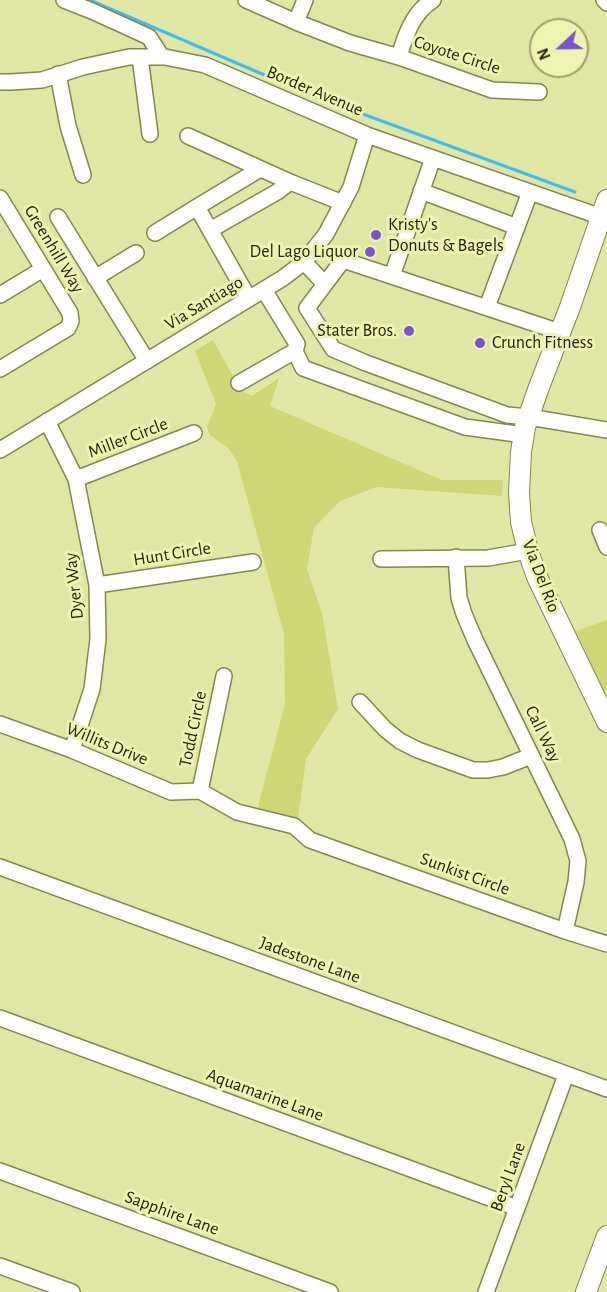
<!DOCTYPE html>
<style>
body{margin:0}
#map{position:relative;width:607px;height:1292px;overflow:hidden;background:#e0e6a3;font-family:"Alegreya Sans",sans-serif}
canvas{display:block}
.north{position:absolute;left:529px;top:18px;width:60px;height:60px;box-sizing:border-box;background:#edf3b0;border:2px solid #9ca16e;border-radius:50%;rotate:248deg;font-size:16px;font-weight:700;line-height:24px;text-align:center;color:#23250a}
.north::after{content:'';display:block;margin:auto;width:21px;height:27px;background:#7855cf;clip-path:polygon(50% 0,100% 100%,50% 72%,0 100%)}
</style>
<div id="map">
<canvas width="607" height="1292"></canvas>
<div class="north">N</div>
</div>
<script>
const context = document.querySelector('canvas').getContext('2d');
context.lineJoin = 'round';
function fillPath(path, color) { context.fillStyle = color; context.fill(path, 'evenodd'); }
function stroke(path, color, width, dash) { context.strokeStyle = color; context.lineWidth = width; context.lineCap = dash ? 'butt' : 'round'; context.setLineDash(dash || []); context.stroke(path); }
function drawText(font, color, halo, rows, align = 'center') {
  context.font = font + ' "Alegreya Sans",sans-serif'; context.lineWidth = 6; context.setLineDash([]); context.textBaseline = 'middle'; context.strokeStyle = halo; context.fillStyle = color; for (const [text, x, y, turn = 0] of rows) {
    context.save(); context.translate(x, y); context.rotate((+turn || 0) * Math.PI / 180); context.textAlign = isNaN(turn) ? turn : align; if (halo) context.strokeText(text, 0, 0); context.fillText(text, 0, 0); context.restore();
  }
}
fillPath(new Path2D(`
 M213 340 241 391 252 396 279 378 270 406 442 480H503L502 496 376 487 340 501 314 528 307 569 322 613 338 709 306 759 297 826 257 810 285 704 284 634 237 461 229 449 210 435 207 427 216 404 195 351Z
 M607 620V690L603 692 576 631Z`), '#cfd675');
stroke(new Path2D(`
 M90 0 311 95 575 192`), '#3ebdf7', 3);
const minor = new Path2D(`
 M64 0 92 11 149 37 162 57
 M246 0 296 22 350 43 399 57 492 90 539 92
 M604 0 607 3
 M296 22 305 0
 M140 57 150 134
 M399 57C405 36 413 12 433 0
 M58 74 68 126 83 175
 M0 82H11L42 80 83 67 129 57H165L205 65 367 135 607 219
 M188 136 290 182 343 203
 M421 191 517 227
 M0 198 70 313 71 321 68 328 0 369
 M197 207 260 169
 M58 217 147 361
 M210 230 277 192 290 182
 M155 233 197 207 249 299
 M304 262 325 284 307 308 333 349 366 363 507 415 529 417 607 430
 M392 276 433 158
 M95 278 136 253
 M325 284 343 260 560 332
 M264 290 297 344 295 351
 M0 295 43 269
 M487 307 530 192
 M239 383 295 351 303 368 465 427 524 435
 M47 421 76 479 97 585 98 639 92 689 72 750
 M0 450 283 278 304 262 326 234 351 187 367 135
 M76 479 194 433
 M600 530 607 547
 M456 557 459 598 464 614 475 640 572 839 578 861 576 882 565 931
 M381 559 488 558 528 551
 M97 585 253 562
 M360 702 385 729 400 741 418 750 473 770H488L503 767 531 756
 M0 724 72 750 171 792 200 791
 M200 791 237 812 294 826 310 840 565 931 607 944
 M200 791 224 676
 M0 867 607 1089
 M0 1018 517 1208
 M0 1171 330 1292
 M0 1266 72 1292
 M486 1292 566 1075`);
const major = new Path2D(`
 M607 200 570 307 539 387 525 427 521 452 519 493 521 522 528 551 537 577 607 722
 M586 1292 607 1236`);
stroke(minor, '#838848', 18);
stroke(major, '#838848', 22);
stroke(minor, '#fff', 15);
stroke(major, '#fff', 20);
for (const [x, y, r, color] of [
 [376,235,6,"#7855cf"],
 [370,252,6,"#7855cf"],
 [409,331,6,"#7855cf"],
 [480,343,6,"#7855cf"]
]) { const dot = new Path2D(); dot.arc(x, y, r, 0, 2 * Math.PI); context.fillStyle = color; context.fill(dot); stroke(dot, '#edf3b0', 2); }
drawText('18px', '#23250a', '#edf3b0', [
 ["Coyote Circle",457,55,18],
 ["Border Avenue",315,91,23],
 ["Greenhill Way",54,249,59],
 ["Via Santiago",204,303,-31],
 ["Miller Circle",128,438,-21],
 ["Hunt Circle",172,554,-9],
 ["Via Del Rio",541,576,69],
 ["Dyer Way",74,586,-96],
 ["Todd Circle",193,729,-78],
 ["Call Way",543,734,64],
 ["Willits Drive",107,744,22],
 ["Sunkist Circle",465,874,20],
 ["Jadestone Lane",310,960,20],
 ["Aquamarine Lane",265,1095,20],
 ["Beryl Lane",508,1177,-70],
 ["Sapphire Lane",172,1213,20]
]);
drawText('18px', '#23250a', '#edf3b0', [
 ["Kristy's",388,225],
 ["Donuts & Bagels",388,246],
 ["Del Lago Liquor",358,252,"right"],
 ["Stater Bros.",397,331,"right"],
 ["Crunch Fitness",492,343]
], 'left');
</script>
